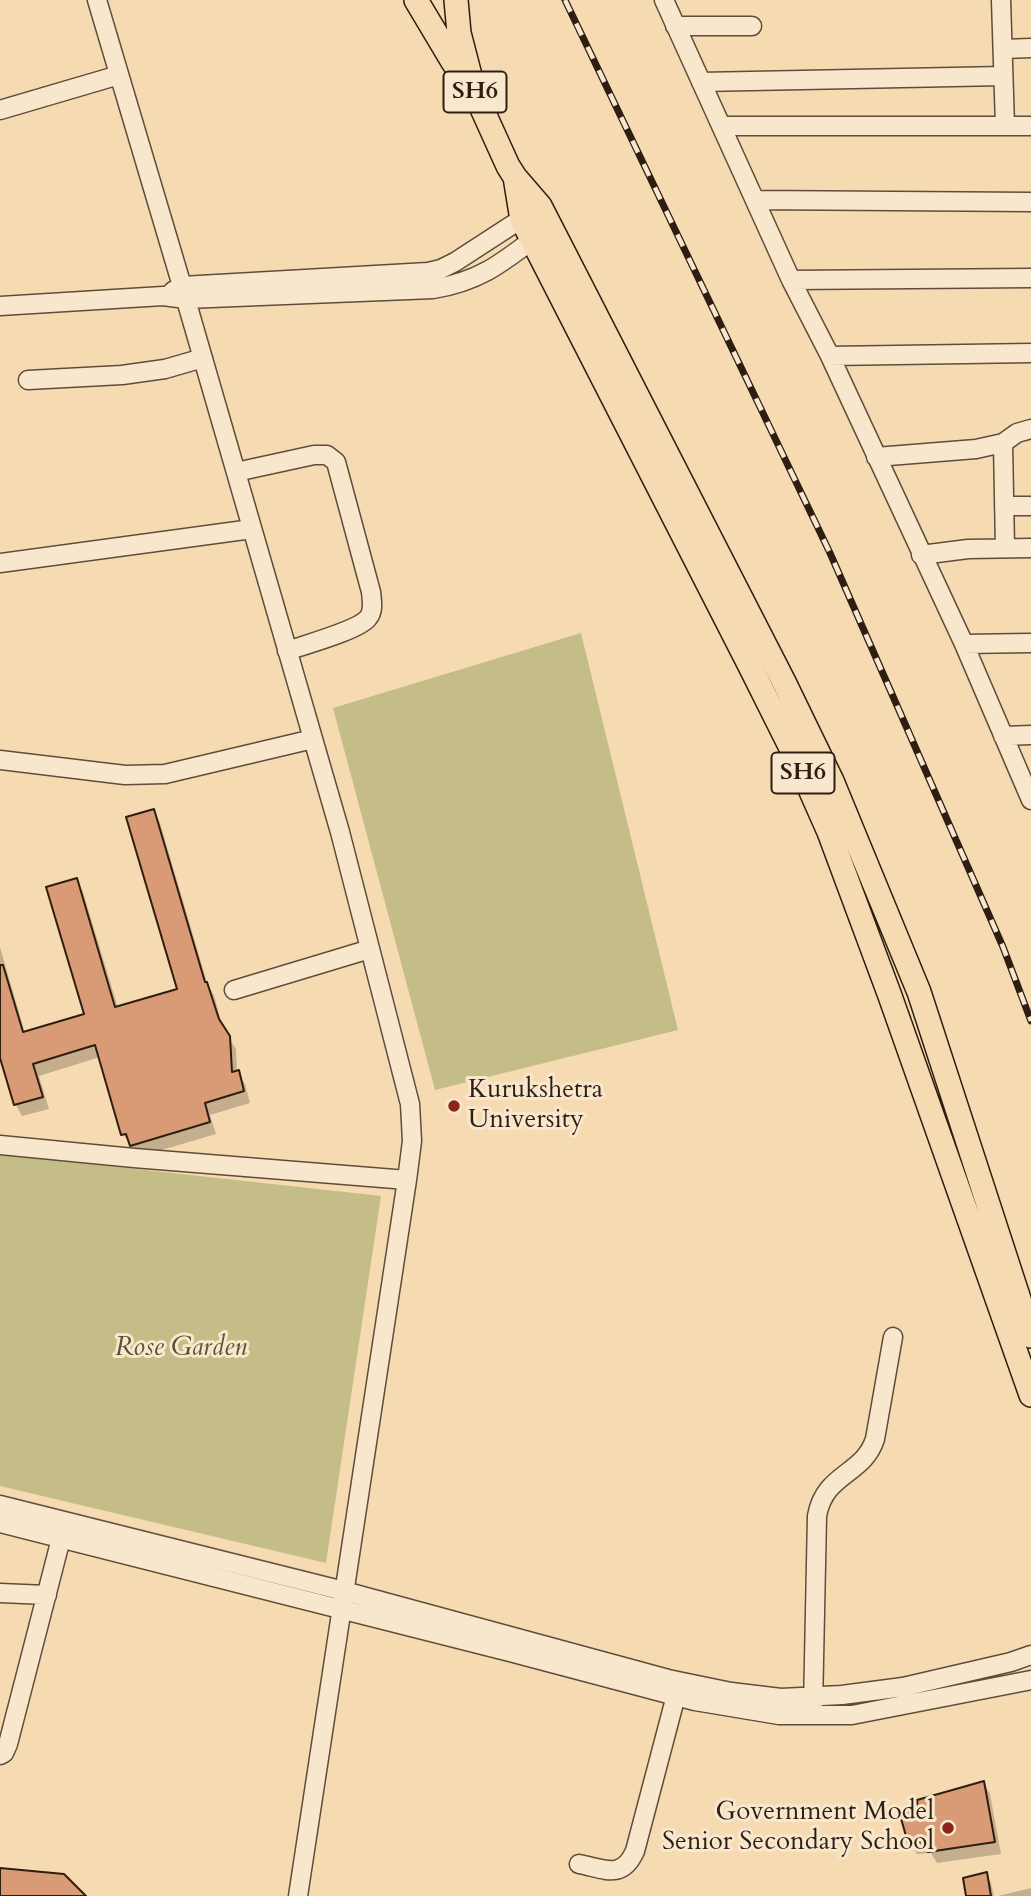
<!DOCTYPE html>
<style>
body{margin:0}
canvas{display:block;background:#f6dab2}
</style>
<canvas width="1031" height="1896"></canvas>
<script>
const context = document.querySelector('canvas').getContext('2d');
context.lineJoin = 'round';
function fillPath(path, color) { context.fillStyle = color; context.fill(path, 'evenodd'); }
function stroke(path, color, width, dash) { context.strokeStyle = color; context.lineWidth = width; context.lineCap = dash ? 'butt' : 'round'; context.setLineDash(dash || []); context.stroke(path); }
function drawText(font, color, halo, rows, align = 'center') {
  context.font = font + ' Cardo,serif'; context.lineWidth = 6; context.setLineDash([]); context.textBaseline = 'middle'; context.strokeStyle = halo; context.fillStyle = color; for (const [text, x, y, turn = 0] of rows) {
    context.save(); context.translate(x, y); context.rotate((+turn || 0) * Math.PI / 180); context.textAlign = isNaN(turn) ? turn : align; if (halo) context.strokeText(text, 0, 0); context.fillText(text, 0, 0); context.restore();
  }
}
fillPath(new Path2D(`
 M581 633 678 1030 435 1090 333 708Z
 M0 1154 381 1196 326 1563 0 1486Z`), '#c4bd87');
fillPath(new Path2D(`
 M153 811 160 823 208 986 214 995 223 1029 236 1049 237 1071 245 1084 250 1103 210 1115 216 1134 138 1157 123 1134 100 1057 39 1076 49 1109 22 1116 16 1105 0 1052V947L25 1033 86 1015 77 880 83 892 118 1008 179 990Z
 M984 1783 990 1794 1001 1854 937 1863 931 1853 917 1854 910 1842 920 1811Z
 M986 1874 991 1883 994 1896H968Z
 M1031 1888V1896H998Z`), '#0003');
const building = new Path2D(`
 M154 809 205 982H207L219 1019 230 1036 232 1072 239 1070 244 1091 205 1103 210 1122 130 1146 126 1134 121 1135 95 1045 33 1064 43 1097 14 1105 0 1058V965H3L23 1032 84 1014 46 887 77 878 115 1007 177 989 126 817Z
 M984 1781 995 1842 928 1852 927 1842 908 1843 900 1815 918 1810 917 1800Z
 M0 1868 64 1874 86 1896H0Z
 M987 1872 991 1896H966L963 1878Z`);
fillPath(building, '#d99b76');
stroke(building, '#2d1e11', 2);
const minor = new Path2D(`
 M97 0 182 286 340 832 410 1104 412 1141 407 1180 298 1896
 M664 0 791 280 830 356 964 644 1031 800
 M1001 0 1005 126
 M675 26H752
 M1003 49 1031 48
 M701 82 1003 76
 M0 110 119 75
 M721 126H1031
 M756 200 1031 202
 M791 280 1031 278
 M173 291 182 286 428 272 441 269 455 262 532 212
 M0 306 163 296 186 299 433 289C481 281 503 262 540 234
 M830 356 1031 353
 M28 380 122 375 165 369 203 358
 M1003 443 1005 548
 M876 457 976 449 1003 443 1017 433 1031 429
 M236 472 314 455H327L336 462 371 592C372 601 374 611 368 618 359 630 304 645 287 651
 M1004 506H1031
 M921 555 968 549 1031 548
 M0 563 252 529
 M964 644 1031 643
 M1003 736 1031 735
 M0 760 125 775 165 774 313 739
 M234 990 370 949
 M0 1145 134 1158 407 1180
 M0 1505 344 1591 668 1679 731 1692 781 1698 842 1695 903 1687 1011 1662 1031 1655
 M0 1523 510 1652 695 1701 779 1715H852L1031 1680
 M0 1593 47 1595
 M813 1708 817 1516C825 1472 863 1476 875 1439L893 1337
 M0 1755 4 1753 8 1744 64 1527
 M579 1864C605 1869 622 1880 635 1851L679 1684`);
const major = new Path2D(`
 M416 0 453 62 464 78
 M456 0 459 33 474 91 508 166 515 177 540 206 784 682 832 781 919 992 1031 1336
 M515 177 522 220 750 666 798 762 829 832 890 996 1031 1395`);
stroke(minor, '#5f4d39', 21);
stroke(major, '#2d1e11', 26);
stroke(minor, '#f9e7cd', 18);
stroke(major, '#f6dab2', 23);
const rail = new Path2D(`
 M565 0 830 553 1003 947 1031 1021`);
stroke(rail, '#2d1e11', 7);
stroke(rail, '#f9e7cd', 4.5, [13]);
for (const [x, y, r, color] of [
 [454,1106,7,"#8f2418"],
 [948,1828,7,"#8f2418"]
]) { const dot = new Path2D(); dot.arc(x, y, r, 0, 2 * Math.PI); context.fillStyle = color; context.fill(dot); stroke(dot, '#f9e7cd', 2.5); }
for (const [x, y, w] of [
 [475,92,63],
 [803,773,63]
]) { const box = new Path2D(); box.roundRect(x - w / 2, y - 20.5, w, 41, 5); context.fillStyle = '#f9e7cd'; context.fill(box); stroke(box, '#2d1e11', 2); }
drawText('bold 24px', '#2d1e11', null, [
 ["SH6",475,92],
 ["SH6",803,773]
]);
drawText('26px', '#2d1e11', '#f9e7cd', [
 ["Kurukshetra",468,1091],
 ["University",468,1121],
 ["Government Model",934,1813,"right"],
 ["Senior Secondary School",934,1843,"right"]
], 'left');
drawText('italic 26px', '#5a4e34', '#f9e7cd', [
 ["Rose Garden",181,1349]
]);
</script>
